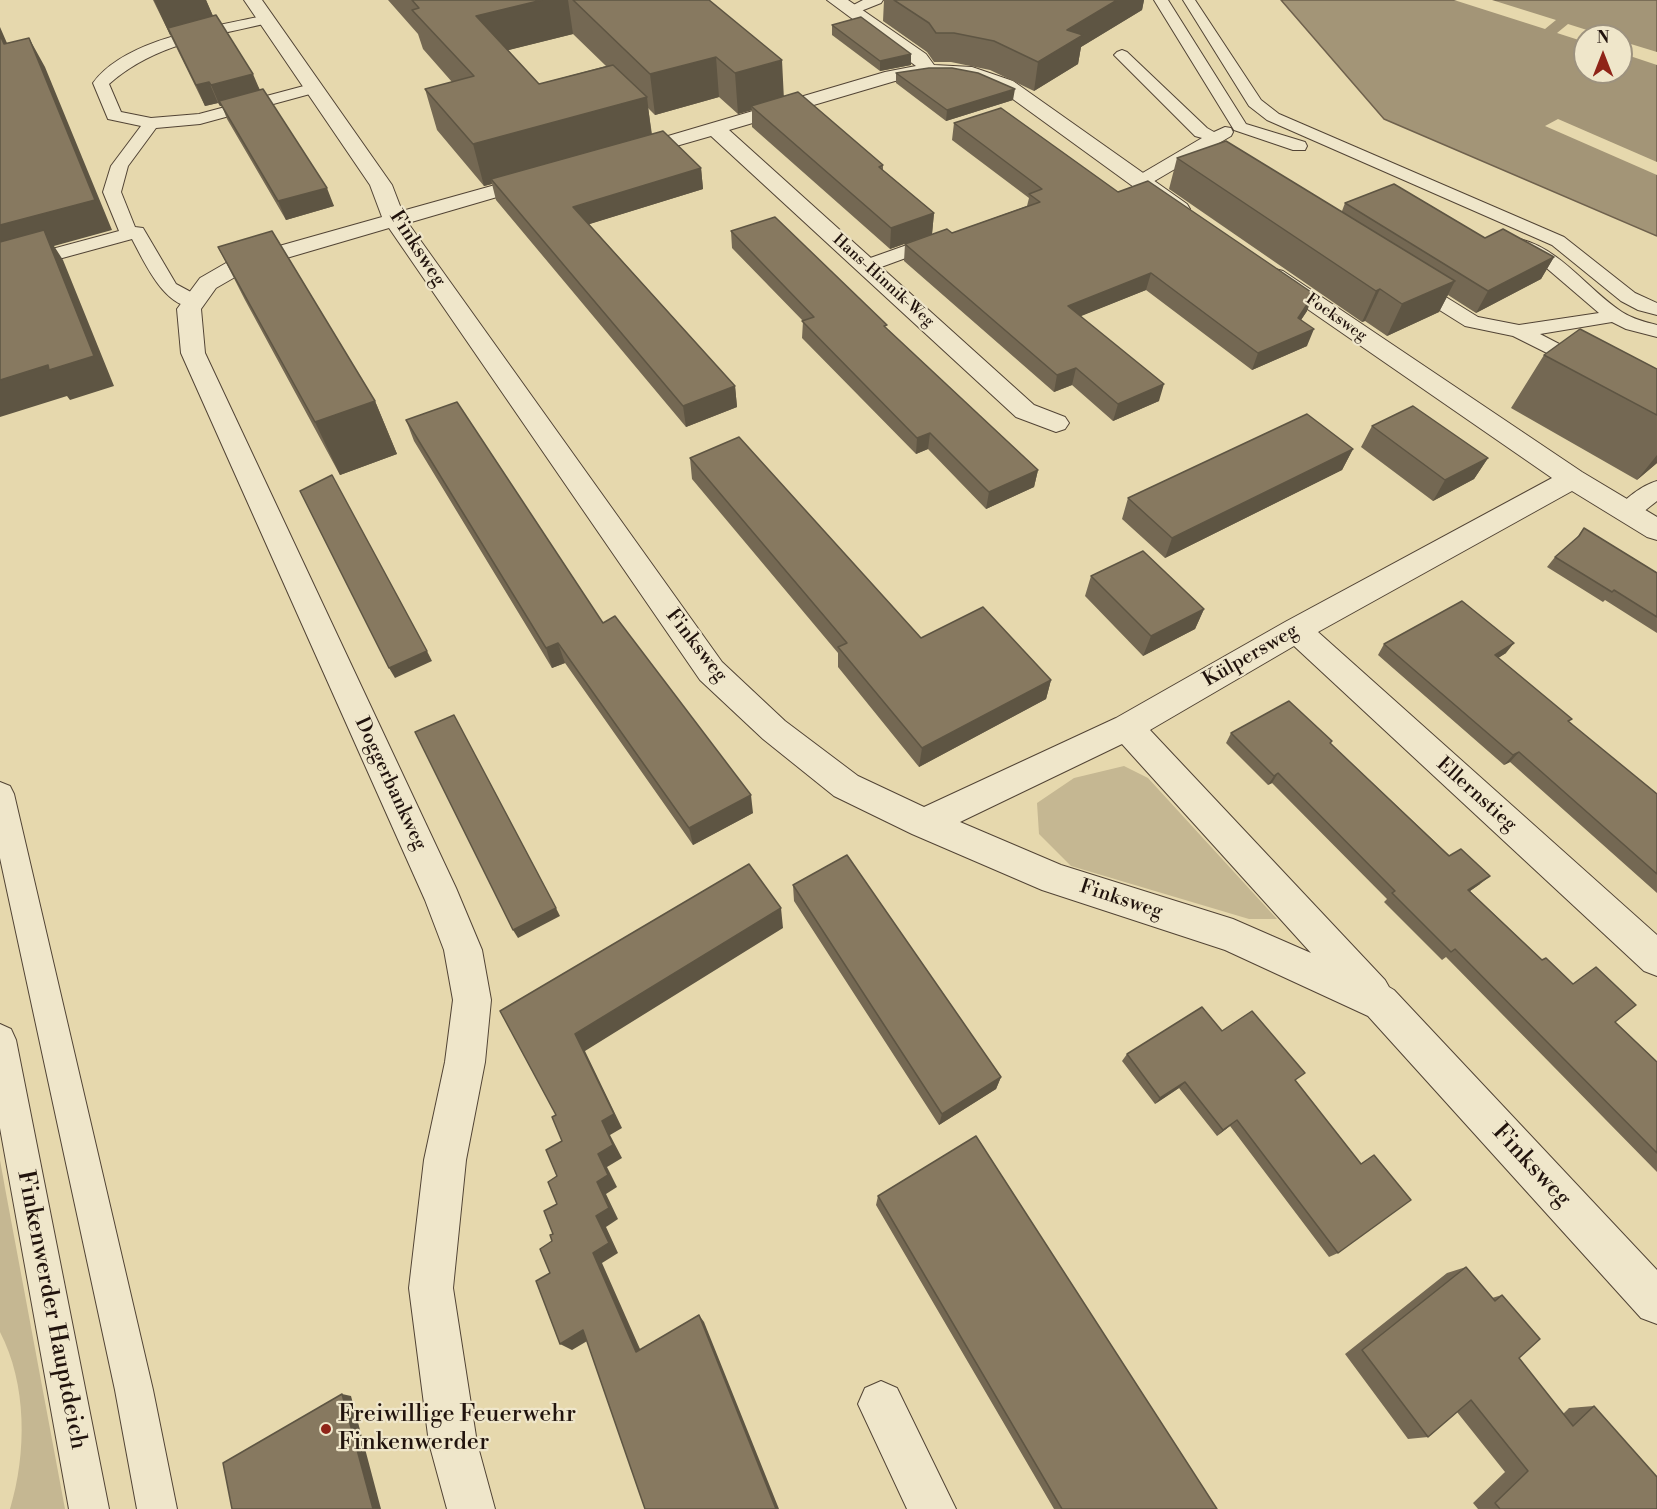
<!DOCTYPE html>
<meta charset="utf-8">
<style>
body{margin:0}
#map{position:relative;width:1657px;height:1509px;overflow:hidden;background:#e6d8ad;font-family:"Libre Bodoni",serif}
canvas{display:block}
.north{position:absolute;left:1573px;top:24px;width:60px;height:60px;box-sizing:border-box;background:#efe6ca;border:2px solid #9d927e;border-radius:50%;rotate:0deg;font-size:16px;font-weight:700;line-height:24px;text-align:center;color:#21130d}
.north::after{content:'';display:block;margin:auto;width:21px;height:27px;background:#8f2418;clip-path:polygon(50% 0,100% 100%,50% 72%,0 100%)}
</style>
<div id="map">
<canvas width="1657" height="1509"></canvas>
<div class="north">N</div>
</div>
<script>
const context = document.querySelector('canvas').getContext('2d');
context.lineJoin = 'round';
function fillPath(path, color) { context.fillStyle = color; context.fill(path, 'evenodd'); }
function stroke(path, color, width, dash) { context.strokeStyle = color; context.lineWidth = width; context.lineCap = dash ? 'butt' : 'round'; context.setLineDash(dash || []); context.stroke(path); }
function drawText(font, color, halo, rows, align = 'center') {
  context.font = font + ' "Libre Bodoni",serif'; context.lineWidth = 4.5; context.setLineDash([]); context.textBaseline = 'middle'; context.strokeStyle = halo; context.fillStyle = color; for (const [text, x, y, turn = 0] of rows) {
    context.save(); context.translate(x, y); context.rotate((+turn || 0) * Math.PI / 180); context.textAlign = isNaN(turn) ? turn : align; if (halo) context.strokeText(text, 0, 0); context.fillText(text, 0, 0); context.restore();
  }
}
fillPath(new Path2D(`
 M1124 766 1148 778 1277 919H1249L1071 866 1039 834 1037 803 1074 778Z
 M0 1160 5 1188 65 1509H10C27 1453 27 1384 0 1332Z`), '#c5b792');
const water = new Path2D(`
 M1281 0H1657V236L1384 119ZM1585 36H1621V72H1585Z`);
fillPath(water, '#a39577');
stroke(water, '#6f614d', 1.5);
fillPath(new Path2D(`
 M1454 0H1492L1556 20 1545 29Z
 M1568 24 1606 36H1585V42L1557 33Z
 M1621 41 1657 52V65L1621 53Z
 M1558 119 1657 162V175L1545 126Z`), '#e6d8ad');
const lane = new Path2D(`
 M863 0H883L881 3 856 13H846L844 10Z
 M1154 0H1168L1246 124 1305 142 1307 146 1305 150H1293L1234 130Z
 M1183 0H1195L1261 100 1279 114 1564 237 1635 293 1657 303V315L1638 310 1621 301 1552 245 1267 120 1249 106Z
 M267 15 272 16 274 19 272 22C215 36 155 43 109 84L121 112 151 118 199 114 315 83 323 88 321 91 200 124 156 128 128 166 121 192 135 227 143 228 176 284 202 298 205 302 202 306C167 315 145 263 132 239L0 275V263L119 231 103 192 111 166 141 126 108 119 93 83C127 37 215 27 267 15Z
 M1122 50 1127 52 1207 128 1214 132 1225 127 1231 128 1233 132 1231 136 1146 186H1134L1131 182 1134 178 1202 138 1195 136 1114 55 1117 52Z
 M938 234 944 236 947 240 944 244 873 270H859L857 266 859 262Z
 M1520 239C1562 250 1587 289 1622 312 1633 319 1645 322 1657 325V337L1626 329 1612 322 1540 334 1592 361 1595 366 1592 371 1585 372 1513 336 1465 326 1406 289 1403 285 1406 281H1420L1478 317 1519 325 1599 313 1536 259 1513 249 1511 245 1513 241Z
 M1657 481V501C1645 510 1635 522 1619 518L1616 512C1623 499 1643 485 1657 481Z
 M0 782 10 786 14 794 153 1390 177 1509H137L115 1390 0 858Z
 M0 1024 11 1029 16 1040 109 1509H69L0 1128Z`);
const street = new Path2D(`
 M244 0H262L392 185 402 211 531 175 538 173 545 175 549 179 545 183 408 223 722 662 785 721 858 776 924 807 1116 718 1285 622 1552 478 1267 281 1263 276 1267 271 1275 269 1283 271 1582 472 1657 517V540L1647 537 1572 491 1318 632 1657 935V976L1644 971 1294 646 1150 730 1385 980 1389 987 1394 990 1657 1270V1324L1641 1318 1368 1016 1225 950 1042 890 912 834 834 796 763 739 700 680 389 228 249 269 216 288 201 309 205 353 456 888 482 950 491 1000 485 1062 466 1160 453 1288 477 1443 495 1509H447L429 1443 409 1288 424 1160 445 1062 453 1000 444 950 425 900 181 353 177 309 200 278 233 259 382 217 370 185ZM1122 744 1311 953 1233 919 1061 865 960 822Z
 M827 0H848L926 54 934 65 972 67 1013 81 1187 204 1190 209 1187 214 1179 216 1171 214 999 89 969 79 928 76 895 81 729 130 1034 405 1065 417 1069 423 1065 429 1056 432 1016 417 711 136 631 159 624 157 621 153 624 149 885 72 916 66Z
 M881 1381 897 1388 956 1509H907L858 1404 865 1388Z`);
stroke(lane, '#524435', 2);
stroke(street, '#524435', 2);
fillPath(lane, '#efe6ca');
fillPath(street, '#efe6ca');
fillPath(new Path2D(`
 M153 0H206L213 16 334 206 286 220 227 119 222 106H220L218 103 205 106Z
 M388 0H709L784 96 883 165V170L934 213 932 234 952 233 1027 206 1029 198 952 140 954 123 1118 192 1307 311 1301 320 1307 346 1252 370 1146 290 1080 316 1159 401 1113 421 1072 385 1054 392 904 261 905 244 924 237 890 249 752 127V110L738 114 719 97 655 115 648 108 652 134 701 168 703 189 589 224 735 386 737 407 686 427 496 200 492 184 484 186 437 130 425 89 452 82 423 49 418 34ZM573 34 606 66 539 84 508 50Z
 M884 0H1144L1142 10 1081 47 1078 64 1034 91 990 70 951 62H934L927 52 883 21Z
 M832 25 911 65 880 71 832 35Z
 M896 73 1013 100 946 121 896 83Z
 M1177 158 1342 211 1345 203 1485 238 1554 257 1541 279 1476 313 1448 295 1439 312 1387 336 1365 321 1362 322 1169 189Z
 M731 231 887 329 1038 470 1034 487 986 509 928 449 916 454 802 338 803 321 732 248Z
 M218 247 375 401 397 454 340 475 245 300Z
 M1544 355 1657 369V463L1637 480 1511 408Z
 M406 420 603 623 753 813 693 845 565 663 552 668 414 441Z
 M1372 426 1488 458 1474 479 1433 501 1361 447Z
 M1353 449 1342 470 1165 558 1122 519 1128 498Z
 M690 458 921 638 1051 680 1046 699 919 767 838 667V653L692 479Z
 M1584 528 1657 573V633L1605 600 1603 602 1547 567 1555 557 1575 540Z
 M1091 576 1204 609 1195 629 1143 656 1085 596Z
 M1384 644 1506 653 1498 658 1569 722 1657 794V893L1510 762 1504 765 1378 655Z
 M1231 733 1331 744 1480 884 1470 891 1542 960 1573 984 1596 967 1615 1022 1657 1062V1172L1446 957 1442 960 1384 902 1387 899 1272 783 1268 785 1226 743Z
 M793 885 1001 1077 996 1089 939 1125 794 901Z
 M1222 1031 1295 1081 1361 1164 1374 1155 1338 1253 1329 1257 1230 1126 1217 1136 1179 1088 1155 1104 1122 1061 1127 1054Z
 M878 1196 1217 1509H1054L876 1205Z
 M1466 1267 1492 1298 1502 1295 1519 1358 1563 1414 1569 1408 1594 1406 1657 1509H1478L1473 1503 1505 1472 1457 1412 1428 1437 1408 1439 1345 1354 1447 1273Z`), '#746853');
fillPath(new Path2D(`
 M154 0H206L216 23 170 35Z
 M542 0H568L573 34 485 56 476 16Z
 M1117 0H1144L1142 10 1081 47 1078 64 1034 91 1038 62 1067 30Z
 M0 27 20 73 4 44 0 35Z
 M29 38 45 67 112 230 54 246 63 260 114 386 70 400 67 396 0 417V225Z
 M911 54V65L880 71V61Z
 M716 57 719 97 655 115 650 74Z
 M782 60 784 100 751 106 752 110 738 114 735 73Z
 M253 74 262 95 219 101 222 106H220L211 85Z
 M209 82 218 103 205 106 196 85Z
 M1015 89 1013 100 946 121 947 110Z
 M647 97 652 139 491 179 492 184 484 186 473 144Z
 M701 168 703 189 577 228 573 207Z
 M327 188 334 206 286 220 278 201Z
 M934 213 932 234 890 249 891 228Z
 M1554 257 1541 279 1476 313 1488 291Z
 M1151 273 1146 290 1064 323 1068 306Z
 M1455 281 1439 312 1387 336 1402 304Z
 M1380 289 1365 321 1362 322 1376 291Z
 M1314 294 1307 311 1291 335 1298 318Z
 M1314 329 1307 346 1252 370 1258 353Z
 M1076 368 1072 385 1054 392 1057 375Z
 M1164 384 1159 401 1113 421 1118 404Z
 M735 386 737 407 686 427 683 406Z
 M375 401 397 454 340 475 315 422Z
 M930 433 928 449 916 454 917 438Z
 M1353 449 1342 470 1165 558 1172 538Z
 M1657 455V463L1637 480Z
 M1488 458 1474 479 1433 501 1445 480Z
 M1038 470 1034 487 986 509 989 492Z
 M1204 609 1195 629 1143 656 1151 636Z
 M558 643 565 663 552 668 546 648Z
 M1514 643 1506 653 1487 665 1495 655Z
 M427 651 432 661 395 678 389 668Z
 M1051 680 1046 699 919 767 922 748Z
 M1519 752 1510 762 1504 765 1513 755Z
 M1278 773 1272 783 1268 785 1274 776Z
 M751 795 753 813 693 845 689 828Z
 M1490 876 1480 884 1460 898 1468 890Z
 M556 908 560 916 518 938 513 930Z
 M781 908 783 928 585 1051 622 1128 610 1135 622 1158 607 1167 617 1187 606 1194 618 1219 606 1227 618 1253 602 1263 644 1358 636 1352 593 1253 596 1216 598 1154 602 1121 575 1034Z
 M1001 1077 996 1089 939 1125 942 1114Z
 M1185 1082 1179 1088 1155 1104 1160 1098Z
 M1237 1120 1230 1126 1217 1136 1223 1130Z
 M699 1315 704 1322 779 1509H776Z
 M583 1330 594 1337 572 1350 560 1344Z
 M342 1394 351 1396 381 1509H373Z`), '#5e5543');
const building = new Path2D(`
 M412 0H542L476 16 539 84 613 65 647 97 473 144 425 89 474 76 412 10 419 8Z
 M573 0H709L782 60 735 73 716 57 650 74Z
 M894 0H1117L1067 30 1083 35 1038 62 994 41 954 33H936L929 23Z
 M216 15 253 74 211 85 209 82 196 85 168 28Z
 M861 17 911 54 880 61 832 25Z
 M0 35 4 44 29 38 95 200 0 225Z
 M929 68H952L978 73 1015 89 947 110 896 73Z
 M263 89 327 188 278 201 219 101Z
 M798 92 883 165 879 167 934 213 891 228 751 106Z
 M1001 108 1118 192 1148 181 1314 294 1298 318 1314 329 1258 353 1151 273 1068 306 1164 384 1118 404 1076 368 1057 375 905 244 947 229 952 233 1040 202 1029 194 1042 189 954 123Z
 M663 131 701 168 573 207 735 386 683 406 491 179Z
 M1226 141 1455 281 1402 304 1380 289 1376 291 1177 158Z
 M1394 184 1485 238 1503 229 1554 257 1488 291 1345 203Z
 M775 217 887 325 884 326 1038 470 989 492 930 433 917 438 802 321 814 317 731 231Z
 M44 230 94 356 49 370 48 365 0 380V242Z
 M272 231 375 401 315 422 218 247Z
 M1580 329 1657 369V415L1544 355Z
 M457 402 603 623 615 616 751 795 689 828 558 643 546 648 406 420Z
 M1413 406 1488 458 1445 480 1372 426Z
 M1307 414 1353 449 1172 538 1128 498Z
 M739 437 921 638 983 607 1051 680 922 748 838 647 847 643 690 458Z
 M332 475 427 651 389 668 300 491Z
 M1584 528 1657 573V617L1614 590 1612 592 1555 557 1579 536Z
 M1143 551 1204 609 1151 636 1091 576Z
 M1462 601 1514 643 1495 655 1572 719 1568 721 1657 794V874L1519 752 1513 755 1384 644Z
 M1289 701 1332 741 1330 743 1449 856 1461 849 1490 876 1468 890 1542 960 1546 958 1573 984 1596 967 1636 1005 1615 1022 1657 1062V1153L1455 949 1451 952 1392 893 1395 891 1278 773 1274 776 1231 733Z
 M454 715 556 908 513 930 415 732Z
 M847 855 1001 1077 942 1114 793 885Z
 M749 864 781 908 575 1034 614 1114 602 1121 613 1145 598 1154 608 1175 597 1182 609 1208 596 1216 609 1243 593 1253 636 1352 699 1315 776 1509H645L583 1330 560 1344 536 1281 550 1273 540 1249 552 1241 550 1235 553 1234 544 1211 557 1204 548 1182 557 1176 546 1150 562 1141 552 1117 556 1115 500 1011Z
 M1202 1007 1222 1031 1252 1011 1305 1073 1295 1080 1361 1164 1374 1155 1411 1200 1338 1253 1237 1120 1223 1130 1185 1082 1160 1098 1127 1054Z
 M976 1136 1217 1509H1062L878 1196Z
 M1466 1267 1495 1301 1502 1295 1540 1339 1519 1358 1573 1426 1594 1406 1657 1477V1509H1500L1495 1503 1528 1471 1471 1400 1428 1437 1362 1350Z
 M342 1394 373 1509H232L223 1463Z`);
fillPath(building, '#877960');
stroke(building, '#5e5543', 1.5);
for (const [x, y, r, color] of [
 [326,1429,6,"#8f2418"]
]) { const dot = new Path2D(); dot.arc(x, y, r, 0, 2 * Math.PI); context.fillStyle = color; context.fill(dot); stroke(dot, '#efe6ca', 2); }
drawText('16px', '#21130d', '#efe6ca', [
 ["Hans-Hinnik-Weg",883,281,42],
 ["Focksweg",1336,318,35]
]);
drawText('20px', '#21130d', '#efe6ca', [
 ["Finksweg",417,249,57],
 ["Finksweg",696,646,52],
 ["Külpersweg",1251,656,-30],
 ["Doggerbankweg",390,784,65],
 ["Ellernstieg",1476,795,42],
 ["Finksweg",1121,900,18]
]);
drawText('24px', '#21130d', '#efe6ca', [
 ["Finksweg",1531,1166,47],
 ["Finkenwerder Hauptdeich",51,1310,79]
]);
drawText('24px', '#21130d', '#efe6ca', [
 ["Freiwillige Feuerwehr",338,1415],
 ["Finkenwerder",338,1443]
], 'left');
</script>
